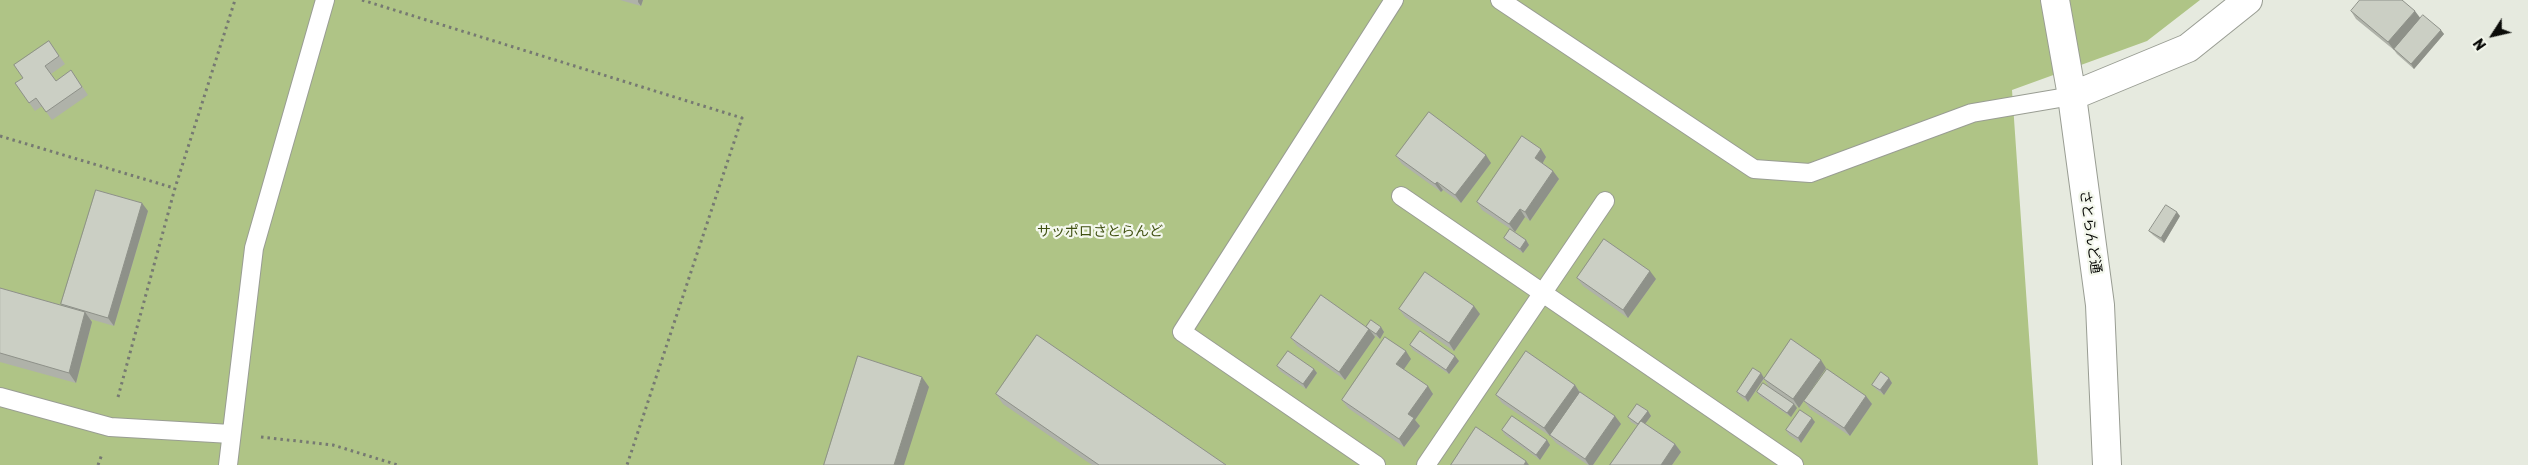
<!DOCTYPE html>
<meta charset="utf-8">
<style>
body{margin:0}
#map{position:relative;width:2528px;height:465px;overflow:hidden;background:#e6eadf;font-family:Rubik,sans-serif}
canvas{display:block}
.north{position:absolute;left:2468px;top:10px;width:50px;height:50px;-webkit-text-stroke:4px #f3f7ec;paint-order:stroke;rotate:235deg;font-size:14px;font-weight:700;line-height:20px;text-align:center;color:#0b0c09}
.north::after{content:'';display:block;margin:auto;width:18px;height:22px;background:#0b0c09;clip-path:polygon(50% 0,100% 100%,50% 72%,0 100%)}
</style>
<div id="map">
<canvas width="2528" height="465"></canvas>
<div class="north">N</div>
</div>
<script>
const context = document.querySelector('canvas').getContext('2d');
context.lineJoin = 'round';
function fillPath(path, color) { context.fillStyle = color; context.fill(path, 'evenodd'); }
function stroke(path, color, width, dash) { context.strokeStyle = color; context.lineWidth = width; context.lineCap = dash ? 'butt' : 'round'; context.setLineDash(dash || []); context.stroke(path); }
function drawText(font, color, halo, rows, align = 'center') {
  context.font = font + ' Rubik,"Noto Sans JP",sans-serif'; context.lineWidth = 4.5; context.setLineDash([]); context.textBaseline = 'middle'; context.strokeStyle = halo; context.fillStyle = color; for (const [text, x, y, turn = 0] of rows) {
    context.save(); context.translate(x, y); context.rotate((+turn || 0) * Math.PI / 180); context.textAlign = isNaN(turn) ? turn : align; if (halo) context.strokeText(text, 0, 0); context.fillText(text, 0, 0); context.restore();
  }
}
fillPath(new Path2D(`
 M0 0H2200L2147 41 2012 90 2038 465H0Z`), '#afc486');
const lane = new Path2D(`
 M1500 0 1754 169 1810 173 1972 113 2072 96
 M1401 196 1794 465
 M0 397 110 427 231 434
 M228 465 254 248 325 0
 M1376 465 1182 332 1394 0
 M1426 465 1605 201`);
const secondary = new Path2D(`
 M2055 0 2072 96 2100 305 2107 465
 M2072 96 2188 48 2248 0`);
stroke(lane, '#999d93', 20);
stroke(secondary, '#999d93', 30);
stroke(new Path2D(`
 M362 0 742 118 627 465
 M0 136 174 188
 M118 397 175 188 235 0
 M261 437 333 445 398 465
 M98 465 102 454`), '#767972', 3, [2.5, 4]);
stroke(lane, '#fff', 18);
stroke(secondary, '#fff', 28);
fillPath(new Path2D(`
 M620 0H643L641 6Z
 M2351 11 2420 18 2444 34 2414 69 2397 54 2394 50 2356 19Z
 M49 41 65 64 51 74 56 81 71 70 88 95 52 120 42 106 35 111 15 83 23 78Z
 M1541 149 1546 157 1543 163 1553 171 1559 179 1530 221 1525 217 1515 232 1482 210 1477 202Z
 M1396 156 1491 163 1461 203 1443 190 1441 192 1402 164Z
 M148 211 114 326 90 319 92 322 76 383 0 362V288L62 306 61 304Z
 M2180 216 2164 243 2153 235 2149 231Z
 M1504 238 1526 240 1529 245 1523 253 1507 242Z
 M1577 278 1656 279 1628 318 1583 286Z
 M1399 309 1480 314 1454 351 1405 317Z
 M1366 327H1381L1384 332 1380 339 1374 335 1375 337 1345 380 1297 346 1291 338Z
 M1410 345 1459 361 1449 374 1413 350Z
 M1411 359 1404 369 1433 394 1415 420 1420 426 1404 447 1348 408 1342 400Z
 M1277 366 1314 369 1317 373 1306 389 1280 371Z
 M1826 368 1799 408 1794 404 1797 408 1791 417 1760 396 1757 392 1769 387 1764 379 1748 402 1740 396 1737 392 1761 373 1764 378Z
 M1889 378 1892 383 1884 395 1876 389 1872 385Z
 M1575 385 1580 392 1621 424 1593 465H1588L1556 443 1550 436 1502 403 1496 395Z
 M996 394 1226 465H1092L1003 404Z
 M1866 396 1872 404 1850 436 1810 409 1804 401Z
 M1648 411 1651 416 1645 424 1675 444 1681 452 1672 465H1610L1638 426 1631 422 1628 417Z
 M1815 422 1801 443 1789 435 1786 430Z
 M1502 430 1547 440 1550 445 1540 460 1505 435Z`), '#afb2a9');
fillPath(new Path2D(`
 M638 0H643L641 6 638 2Z
 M2415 11 2421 19 2394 50 2388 42Z
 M2441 30 2444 34 2414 69 2411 64Z
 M1541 149 1546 157 1541 166 1535 158Z
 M1486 155 1491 163 1461 203 1455 195Z
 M1553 171 1559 179 1530 221 1525 212Z
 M1437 182 1443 190 1441 192 1435 184Z
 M142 203 148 211 114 326 108 318Z
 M1520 209 1525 217 1515 232 1509 224Z
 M2177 212 2180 216 2164 243 2161 238Z
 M1526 240 1529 245 1523 253 1520 249Z
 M1650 271 1656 279 1628 318 1623 310Z
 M1474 306 1480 314 1454 351 1449 343Z
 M85 312 92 322 76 383 69 373Z
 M1381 327 1384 332 1380 339 1376 334Z
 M1369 329 1375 337 1345 380 1339 372Z
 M1406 351 1411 359 1402 372 1396 364Z
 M1455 356 1459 361 1449 374 1446 370Z
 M1821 360 1826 368 1799 408 1793 399Z
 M1314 369 1317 373 1306 389 1303 384Z
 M1761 373 1764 378 1748 402 1745 397Z
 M922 377 929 387 904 465H894Z
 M1889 378 1892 383 1884 395 1880 390Z
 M1575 385 1580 393 1550 436 1544 428Z
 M1428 386 1433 394 1415 420 1420 426 1404 447 1399 439 1408 414Z
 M1866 396 1872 404 1850 436 1844 428Z
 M1794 404 1797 408 1791 417 1787 413Z
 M1648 411 1651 416 1642 428 1638 424Z
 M1615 416 1621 424 1593 465H1589L1585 459Z
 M1812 418 1815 422 1801 443 1798 438Z
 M1547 440 1550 445 1540 460 1536 455Z
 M1675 444 1681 452 1672 465H1661Z
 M1526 461 1529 465H1524Z`), '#8e9189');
const building = new Path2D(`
 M2360 0H2402L2415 11 2388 42 2351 11Z
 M2423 15 2441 30 2411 64 2394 49Z
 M49 41 59 56 45 66 56 81 71 70 82 87 46 112 36 98 29 103 15 83 23 78 14 65Z
 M1429 112 1486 155 1455 195 1437 182 1435 184 1396 156Z
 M1522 136 1541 149 1535 158 1553 171 1525 212 1520 209 1509 224 1477 202Z
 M96 190 142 203 108 318 61 304Z
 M2166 205 2177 212 2161 238 2149 231Z
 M1510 229 1526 240 1520 249 1504 238Z
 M1604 239 1650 271 1623 310 1577 278Z
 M1425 272 1474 306 1449 343 1399 309Z
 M0 288 85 312 69 373 0 353Z
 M1321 295 1369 329 1339 372 1291 338Z
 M1371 320 1381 327 1376 334 1366 327Z
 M1420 331 1455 356 1446 370 1410 345Z
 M1037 335 1226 465H1099L996 394Z
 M1385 337 1406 351 1396 364 1428 386 1408 414 1414 418 1399 439 1342 400Z
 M1791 339 1821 360 1793 399 1764 379Z
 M1288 351 1314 369 1303 384 1277 366Z
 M1526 351 1575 385 1544 428 1496 395Z
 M858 356 922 377 894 465H824Z
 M1753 368 1761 373 1745 397 1737 392Z
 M1827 369 1866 396 1844 428 1804 401Z
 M1881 372 1889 378 1880 390 1872 385Z
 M1763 383 1794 404 1787 413 1757 392Z
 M1580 392 1615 416 1585 459 1550 435Z
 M1637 404 1648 411 1638 424 1628 417Z
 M1800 410 1812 418 1798 438 1786 430Z
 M1512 416 1547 440 1536 455 1502 430Z
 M1641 421 1675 444 1661 465H1610Z
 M1476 427 1526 461 1524 465H1451Z`);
fillPath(building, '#cbcfc4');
stroke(building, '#8e9189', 1);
drawText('14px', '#405112', '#f3f7ec', [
 ["サッポロさとらんど",1100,232]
]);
drawText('14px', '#0b0c09', '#f3f7ec', [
 ["さとらんど通",2090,232,82]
]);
</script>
